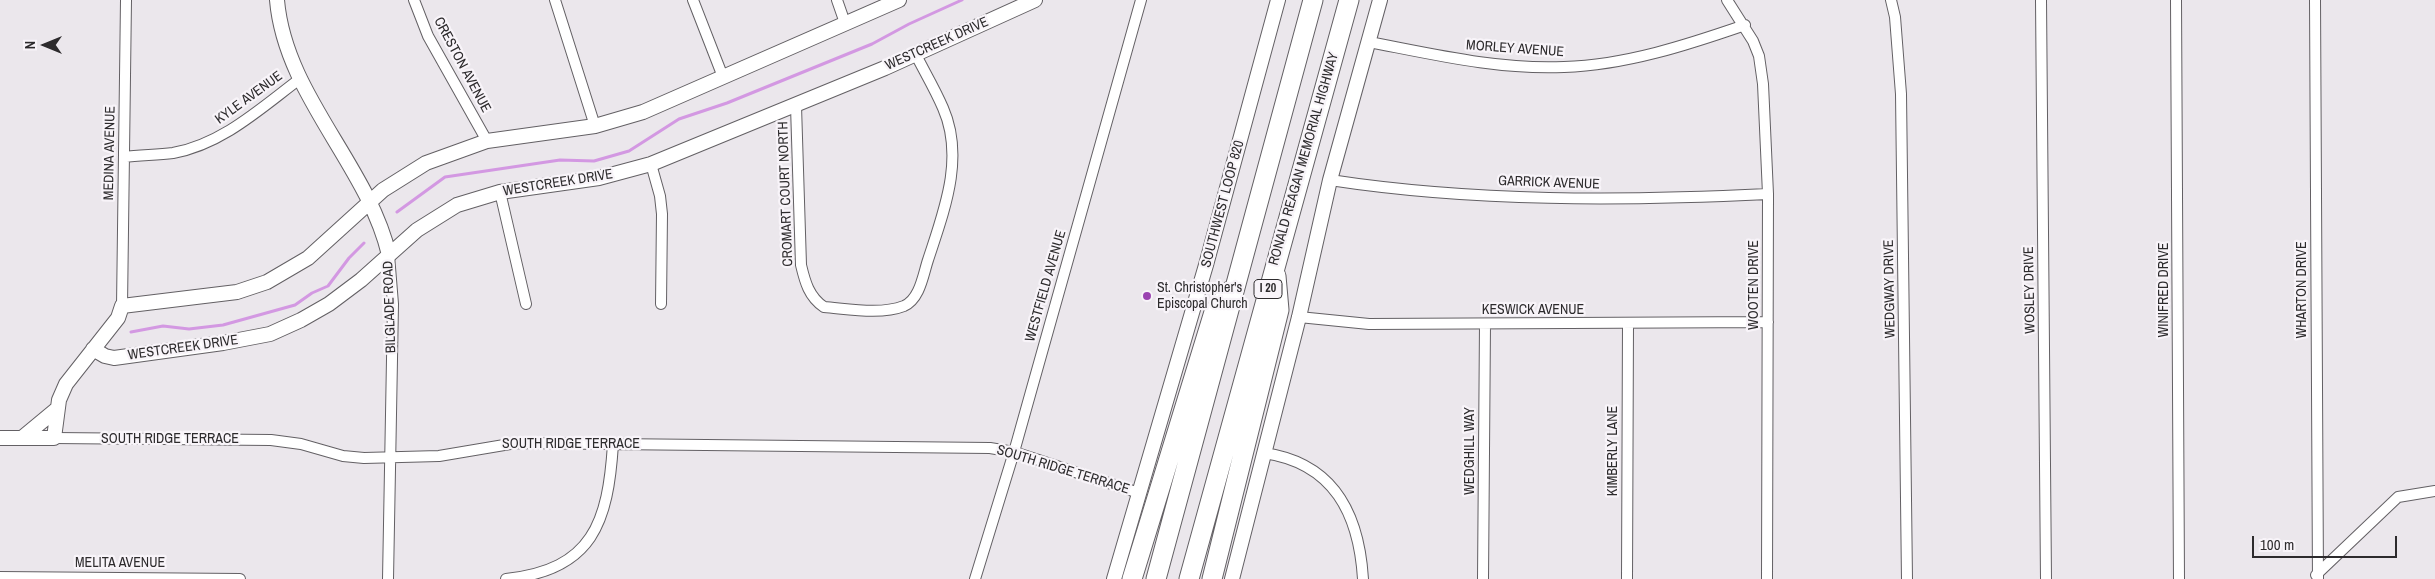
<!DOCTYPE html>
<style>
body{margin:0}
#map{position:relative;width:2435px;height:579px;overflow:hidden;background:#ebe7ec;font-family:"Archivo Narrow",sans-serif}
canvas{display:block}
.north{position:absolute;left:20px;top:20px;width:50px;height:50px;-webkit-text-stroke:4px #f8f4f9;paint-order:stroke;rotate:270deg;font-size:14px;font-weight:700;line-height:20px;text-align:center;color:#2d2b2d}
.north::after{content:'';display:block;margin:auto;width:18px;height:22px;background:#2d2b2d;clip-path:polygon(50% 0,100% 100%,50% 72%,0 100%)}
.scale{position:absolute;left:2252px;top:536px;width:145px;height:22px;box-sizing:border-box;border:2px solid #2d2b2d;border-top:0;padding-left:6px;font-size:15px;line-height:18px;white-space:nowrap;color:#2d2b2d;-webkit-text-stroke:4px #f8f4f9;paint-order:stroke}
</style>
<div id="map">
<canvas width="2435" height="579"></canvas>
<div class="north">N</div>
<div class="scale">100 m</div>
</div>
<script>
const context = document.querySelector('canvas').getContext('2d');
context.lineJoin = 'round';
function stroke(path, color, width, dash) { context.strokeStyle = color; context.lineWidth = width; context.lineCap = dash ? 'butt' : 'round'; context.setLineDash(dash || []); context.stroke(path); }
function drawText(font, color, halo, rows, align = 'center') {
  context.font = font + ' "Archivo Narrow",sans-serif'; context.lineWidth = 4.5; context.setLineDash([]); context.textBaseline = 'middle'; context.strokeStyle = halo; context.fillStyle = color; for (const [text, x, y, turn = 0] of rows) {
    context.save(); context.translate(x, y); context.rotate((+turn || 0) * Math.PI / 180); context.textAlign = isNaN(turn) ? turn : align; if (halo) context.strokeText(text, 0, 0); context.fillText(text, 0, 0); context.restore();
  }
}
stroke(new Path2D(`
 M397 212 445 177 560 160 594 161 629 151 679 119 727 103 872 44 909 24 962 0
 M131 332 163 326 189 329 223 325 295 305 312 293 328 286 349 258 364 243`), '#d398e2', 3);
const street = new Path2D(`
 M414 0 428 36 487 141
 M555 0 595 126
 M693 0 723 77
 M837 0 845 23
 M1727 0 1753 41 1759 56 1763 84 1768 194 1767 579
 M1891 0 1895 17 1901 94 1907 579
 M2041 0 2046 579
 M2176 0 2179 579
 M2315 0 2318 579
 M1369 42C1432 54 1499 70 1564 67 1626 65 1687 45 1745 25
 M796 106 801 265C805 282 809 297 824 307 849 309 881 315 904 306 920 299 923 275 928 260 944 211 965 158 943 108 935 89 924 71 915 53
 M124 157C140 155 157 155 173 153 223 144 262 107 301 78
 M651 164 660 196 662 214 661 304
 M1330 180C1474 202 1623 201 1768 194
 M500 192 526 304
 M122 306 126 0
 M1299 317 1369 324 1768 322
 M54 438 271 440 301 444 343 456 364 458 439 456 516 443 990 448 1014 452 1139 493
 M1264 453C1334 463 1359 514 1363 579
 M2316 575 2398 497 2435 491
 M0 577 240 579
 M388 579 393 304 389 255
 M506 579C593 570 608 522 613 444
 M975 579 1014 452 1141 0
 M1483 579 1485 324
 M1627 579 1628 323`);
const secondary = new Path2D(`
 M277 0C285 95 368 165 389 255
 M93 349 105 356 114 358 223 343 270 334 301 320 329 304 361 280 417 230 457 205 500 192 599 178 651 164 885 68 1035 0
 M0 438H54L59 400 66 384 118 318 122 306 237 292 267 282 308 258 383 190 426 163 487 141 595 126 643 112 899 0
 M22 438 57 409
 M1114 579 1206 265 1278 0
 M1232 579 1299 317 1330 180 1380 0`);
const highway = new Path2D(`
 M1132 579 1214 312 1230 291
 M1156 579 1313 0
 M1189 579 1349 0
 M1212 579 1279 310 1276 276`);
stroke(street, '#636064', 12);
stroke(secondary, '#636064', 16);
stroke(highway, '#636064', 21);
stroke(street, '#fff', 10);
stroke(secondary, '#fff', 14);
stroke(highway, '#fff', 19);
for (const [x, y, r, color] of [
 [1147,296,5,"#9b44b1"]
]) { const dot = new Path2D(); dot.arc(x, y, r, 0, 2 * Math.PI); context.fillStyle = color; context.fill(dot); stroke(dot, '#f8f4f9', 2); }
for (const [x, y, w] of [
 [1268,289,28]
]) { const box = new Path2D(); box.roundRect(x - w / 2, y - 9.5, w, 19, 4); context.fillStyle = '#f8f4f9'; context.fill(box); stroke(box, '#2d2b2d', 1); }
drawText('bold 12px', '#2d2b2d', null, [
 ["I 20",1268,289]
]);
drawText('14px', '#2d2b2d', '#f8f4f9', [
 ["WESTCREEK DRIVE",937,44,-24],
 ["MORLEY AVENUE",1515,49,4],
 ["CRESTON AVENUE",462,65,62],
 ["KYLE AVENUE",249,98,-36],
 ["MEDINA AVENUE",110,153,-89],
 ["RONALD REAGAN MEMORIAL HIGHWAY",1304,159,-74],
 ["WESTCREEK DRIVE",558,183,-9],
 ["GARRICK AVENUE",1549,183,2],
 ["CROMART COURT NORTH",786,194,-92],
 ["SOUTHWEST LOOP 820",1223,204,-75],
 ["WOOTEN DRIVE",1754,285,-90],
 ["WESTFIELD AVENUE",1046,286,-74],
 ["WEDGWAY DRIVE",1890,289,-91],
 ["WOSLEY DRIVE",2030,290,-91],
 ["WINIFRED DRIVE",2164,290,-90],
 ["WHARTON DRIVE",2302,290,-90],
 ["BILGLADE ROAD",390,307,-92],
 ["KESWICK AVENUE",1533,310],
 ["WESTCREEK DRIVE",183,348,-8],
 ["SOUTH RIDGE TERRACE",170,439],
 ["SOUTH RIDGE TERRACE",571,444],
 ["WEDGHILL WAY",1470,451,-90],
 ["KIMBERLY LANE",1613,451,-90],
 ["SOUTH RIDGE TERRACE",1063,470,17],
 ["MELITA AVENUE",120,563]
]);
drawText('14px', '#2d2b2d', '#f8f4f9', [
 ["St. Christopher's",1157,288],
 ["Episcopal Church",1157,304]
], 'left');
</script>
